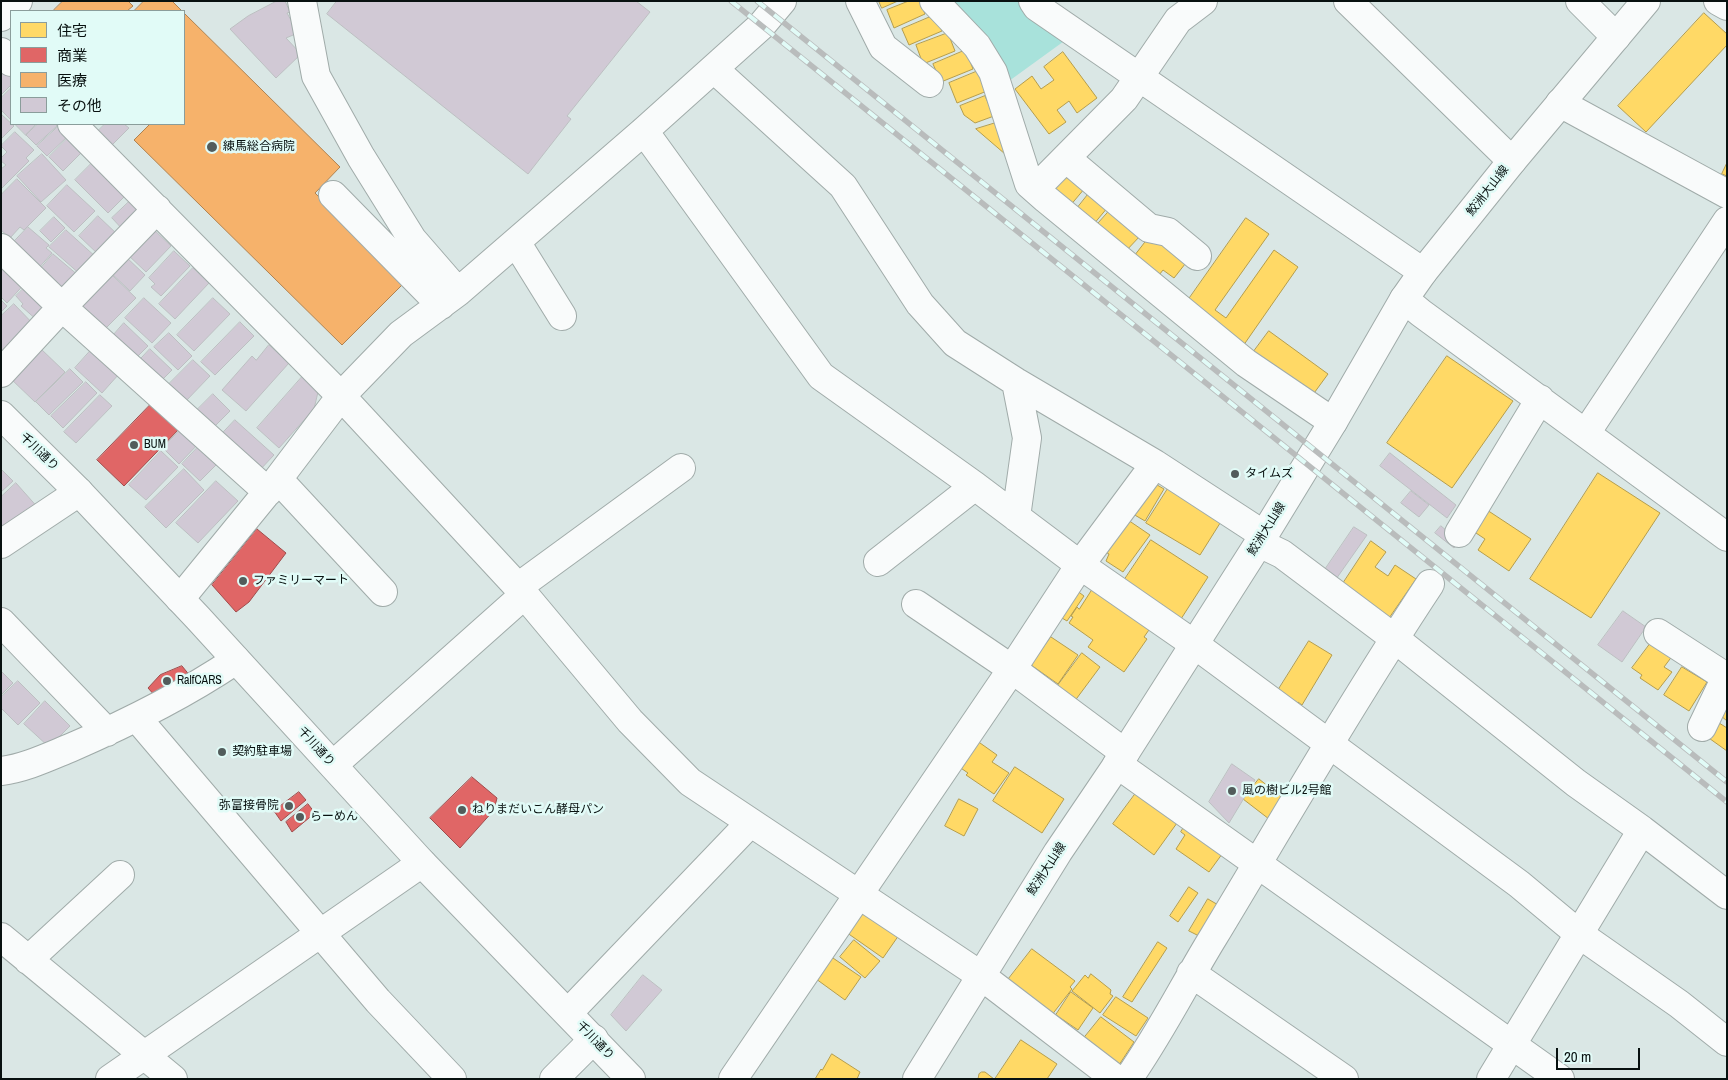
<!DOCTYPE html>
<meta charset="utf-8">
<style>
body{margin:0}
#map{position:relative;width:1728px;height:1080px;overflow:hidden;background:#dae7e5;font-family:"Archivo Narrow","Noto Sans JP",sans-serif}
canvas{display:block}
.frame{position:absolute;inset:0;border:2px solid #081110;pointer-events:none}
.legend{position:absolute;left:10px;top:10px;width:175px;height:115px;box-sizing:border-box;background:#e1fbf7;border:1px solid #8a9d9b;margin:0;padding:6px 9px;list-style:none;font-size:15px;color:#081110}
.legend li{display:flex;align-items:center;gap:10px;height:25px}
.legend b{width:25px;border:1px solid #8a9d9b}
.scale{position:absolute;left:1556px;top:1048px;width:84px;height:22px;box-sizing:border-box;border:2px solid #081110;border-top:0;padding-left:6px;font-size:15px;line-height:18px;white-space:nowrap;color:#081110;-webkit-text-stroke:4px #e1fbf7;paint-order:stroke}
</style>
<div id="map">
<canvas width="1728" height="1080"></canvas>
<div class="frame"></div>
<ul class="legend">
<li><b style="height:14px;background:#ffd966"></b>住宅</li>
<li><b style="height:14px;background:#e06666"></b>商業</li>
<li><b style="height:14px;background:#f6b26b"></b>医療</li>
<li><b style="height:14px;background:#d1c9d5"></b>その他</li>
</ul>
<div class="scale">20 m</div>
</div>
<script>
const context = document.querySelector('canvas').getContext('2d');
context.lineJoin = 'round';
function fillPath(path, color) { context.fillStyle = color; context.fill(path, 'evenodd'); }
function stroke(path, color, width, dash) { context.strokeStyle = color; context.lineWidth = width; context.lineCap = dash ? 'butt' : 'round'; context.setLineDash(dash || []); context.stroke(path); }
function drawText(font, color, halo, rows, align = 'center') {
  context.font = font + ' "Archivo Narrow","Noto Sans JP",sans-serif'; context.lineWidth = 5; context.setLineDash([]); context.textBaseline = 'middle'; context.strokeStyle = halo; context.fillStyle = color; for (const [text, x, y, turn = 0] of rows) {
    context.save(); context.translate(x, y); context.rotate((+turn || 0) * Math.PI / 180); context.textAlign = isNaN(turn) ? turn : align; if (halo) context.strokeText(text, 0, 0); context.fillText(text, 0, 0); context.restore();
  }
}
fillPath(new Path2D(`
 M934 1H1018L1025 12 1067 39 998 89Z`), '#a8e2db');
const homes = new Path2D(`
 M879 1H898L882 8Z
 M909 1H920L925 14 894 28 887 10Z
 M1704 13 1727 34V45L1646 132 1618 106Z
 M935 15 942 31 909 45 902 29Z
 M948 33 955 51 923 64 916 45Z
 M966 50 973 69 941 82 933 64Z
 M1063 52 1097 98 1077 113 1069 101 1057 110 1066 122 1049 134 1015 89 1032 76 1041 89 1054 80 1044 67Z
 M978 71 987 91 957 103 949 83Z
 M985 96 994 116 975 123 964 115 960 106Z
 M999 122 1005 154 976 129Z
 M1727 163V176L1722 174Z
 M1063 170 1085 188 1069 207 1047 189Z
 M1090 192 1108 207 1093 225 1075 211Z
 M1111 209 1141 235 1124 253 1095 227Z
 M1246 218 1269 234 1215 310 1226 318 1274 250 1298 267 1243 346 1184 306Z
 M1159 236 1189 259 1174 278 1163 270 1156 279 1131 260 1148 238Z
 M1269 331 1328 374 1309 400 1249 358Z
 M1447 356 1513 401 1452 488 1387 443Z
 M1598 473 1660 513 1591 618 1530 579Z
 M1152 482 1164 489 1145 521 1133 514Z
 M1169 487 1222 520 1200 555 1146 523Z
 M1487 510 1531 539 1509 571 1478 550 1485 539 1473 531Z
 M1125 518 1150 535 1123 572 1106 561 1109 554 1102 550Z
 M1151 540 1208 577 1179 622 1121 585Z
 M1371 541 1386 552 1375 567 1388 576 1395 565 1416 579 1387 621 1340 588Z
 M1094 587 1151 627 1144 637 1147 639 1124 672 1088 647 1093 640 1069 623 1073 617 1071 616 1077 607 1079 609Z
 M1076 590 1084 596 1067 621 1062 618Z
 M1051 637 1078 655 1058 684 1031 665Z
 M1653 640 1673 655 1664 667 1672 672 1658 690 1640 678 1642 675 1632 668Z
 M1309 641 1332 655 1302 705 1298 702 1296 706 1277 692Z
 M1082 653 1100 667 1074 702 1056 688Z
 M1682 667 1707 682 1689 711 1664 695Z
 M1727 706V721L1720 715Z
 M1716 721 1727 728V751L1706 736Z
 M973 738 997 755 992 762 1009 773 994 794 966 775 968 773 955 764Z
 M1015 767 1064 799 1042 833 993 801Z
 M1259 779 1284 799 1269 819 1243 799Z
 M1136 793 1177 823 1154 855 1113 824Z
 M959 799 978 809 964 836 945 826Z
 M1184 827 1225 850 1209 872 1176 849 1185 835 1181 832Z
 M1189 887 1198 893 1178 922 1170 916Z
 M1208 899 1220 906 1201 937 1189 931Z
 M859 907 899 935 883 958 843 930Z
 M854 940 880 961 865 978 840 957Z
 M1158 942 1167 948 1132 1002 1123 997Z
 M1032 949 1075 981 1070 987 1072 989 1051 1016 1007 981Z
 M827 954 861 977 845 1000 812 976Z
 M1091 974 1111 990 1110 994 1113 996 1100 1013 1072 991 1085 975 1088 978Z
 M1071 992 1093 1008 1078 1030 1056 1015Z
 M1116 997 1148 1018 1136 1036 1103 1015Z
 M1101 1017 1134 1042 1119 1065 1084 1038Z
 M1021 1040 1057 1064 1047 1079H995Z
 M832 1054 860 1072 857 1079H815L821 1069 822 1070Z
 M982 1072H985L994 1079H978L979 1074Z`);
fillPath(homes, '#ffd966');
stroke(homes, '#b59d4c', 1);
const shops = new Path2D(`
 M154 401 181 427 124 486 97 460Z
 M257 529 286 553 249 602 236 612 212 585Z
 M182 666 191 677 156 697 148 688 160 675Z
 M472 777 497 798 494 810 460 848 430 818Z
 M299 792 306 800 281 821 274 811Z
 M308 804 315 813 292 832 286 822Z`);
fillPath(shops, '#e06666');
stroke(shops, '#9f4c4c', 1);
const health = new Path2D(`
 M63 1H128L133 6 127 11H56L54 10Z
 M144 1H172L182 11H134Z
 M184 13 340 167 315 193 405 282 342 345 134 140 150 124H184Z`);
fillPath(health, '#f6b26b');
stroke(health, '#af8250', 1);
const building = new Path2D(`
 M277 1H285L290 12 287 13 298 33 286 38 301 54 276 78 230 29 248 16Z
 M337 1H636L650 12 567 116 571 119 528 174 327 14Z
 M1 67 11 77V85L1 95Z
 M11 88V120L1 110V98Z
 M1 114 14 126 1 139Z
 M15 124H36L26 135Z
 M38 124H55L57 126 36 145 26 135Z
 M105 124H124L129 128 109 148 95 134Z
 M59 126 68 136 47 156 37 146Z
 M15 132 34 150 26 158 29 161 1 189V169L6 165 1 161V158L7 152 1 146Z
 M68 138 82 152 63 171 49 157Z
 M42 154 66 180 41 202 17 176Z
 M92 163 126 195 108 213 75 180Z
 M17 179 46 208 24 230 20 227 10 238 1 230V195Z
 M67 185 95 211 74 232 47 206Z
 M131 200 140 208 124 231 112 218Z
 M98 216 118 235 99 255 79 236Z
 M54 217 65 228 51 242 40 231Z
 M28 227 49 245 46 248 52 253 37 270 10 246Z
 M152 228 171 246 146 272 127 254Z
 M66 230 97 258 81 275 49 247Z
 M174 251 190 266 161 296 151 287 155 284 149 278Z
 M1 253 29 279 7 303 1 297Z
 M53 254 79 276 63 295 37 273Z
 M124 255 145 275 130 291 109 271Z
 M193 268 209 283 175 319 159 304Z
 M110 273 136 298 102 332 77 307Z
 M27 285 49 310 38 321 21 306 23 304 16 296Z
 M144 298 171 323 152 343 125 318Z
 M213 298 230 314 194 351 177 335Z
 M1 300 7 306 1 312Z
 M14 304 38 329 1 364V316Z
 M240 322 254 336 215 375 201 362Z
 M124 323 148 346 134 360 111 338Z
 M169 333 192 356 178 370 154 347Z
 M269 345 289 363 246 411 222 390 252 356 256 360Z
 M40 348 65 372 35 402 10 378Z
 M92 349 119 374 102 393 75 368Z
 M150 349 172 370 161 381 136 364Z
 M193 360 210 376 184 403 167 386Z
 M70 369 83 382 49 415 36 402Z
 M302 377 318 392 314 409 279 448 257 428Z
 M86 382 97 393 63 428 51 416Z
 M213 394 230 411 208 433 191 416Z
 M100 395 112 406 76 443 64 432Z
 M235 420 274 455 258 472 219 437Z
 M185 425 201 441 179 464 163 448Z
 M200 445 218 463 200 481 182 464Z
 M161 451 178 467 146 500 129 485Z
 M1390 453 1456 505 1447 518 1380 466Z
 M1 469 13 481 1 492Z
 M184 469 204 490 166 528 145 507Z
 M216 481 238 501 198 543 176 523Z
 M16 483 40 510 1 529V497Z
 M1411 491 1429 505 1419 517 1401 503Z
 M1441 526 1459 541 1454 548 1435 533Z
 M1354 527 1367 535 1334 582 1322 574Z
 M1623 611 1646 627 1622 662 1598 645Z
 M1 671 13 683 1 695Z
 M18 681 40 703 18 725 1 708V697Z
 M45 701 70 726 49 747 24 724Z
 M1232 764 1255 780 1229 823 1209 802Z
 M643 975 662 990 626 1031 611 1015Z`);
fillPath(building, '#d1c9d5');
stroke(building, '#bcbfc1', 1);
const minor = new Path2D(`
 M302 1 316 76 361 157 412 239 458 292
 M860 1 883 47 929 83
 M934 1 977 46 993 72 1029 184 1046 199 1246 363 1333 422
 M1033 1 1037 7 1423 272
 M1348 1 1512 161
 M1580 1 1616 37
 M1718 1 1727 6
 M1 17 18 1
 M1 52 11 62
 M714 69 843 186 920 304 955 343 1016 382 1155 464 1264 535
 M1560 103 1727 194
 M72 124 341 396 518 587 630 721 690 782 980 975 1116 1079
 M644 131 821 376 975 486 1080 565 1194 644 1519 884 1579 934 1679 1004 1727 1042
 M1067 159 1149 228 1168 232 1197 256
 M1035 189 1124 99 1178 20 1203 1
 M333 195 441 305
 M516 242 562 316
 M1 248 62 307 268 492
 M1404 299 1421 313 1727 537
 M1 373 62 307 157 209
 M1016 382 1027 438 1016 517
 M1586 433 1727 221
 M278 479 383 592
 M1459 533 1540 399
 M1259 543 1282 554 1394 638 1576 783 1642 830 1727 895
 M1 544 79 492
 M878 562 975 486
 M518 587 681 468
 M180 599 278 479 341 396 401 334 458 292 644 131 761 26 782 1
 M916 604 1012 669 1125 753
 M1 622 107 732
 M1658 633 1726 677
 M137 718 378 1001 452 1079
 M1702 727 1727 675
 M1117 764 1560 1079
 M333 765 524 595
 M1 771C25 768 48 757 70 748 128 723 184 695 236 660
 M1 937 173 1079
 M28 960 120 875
 M1191 973 1344 1079
 M568 1013 750 823
 M110 1079 422 863
 M554 1079 594 1039
 M733 1079 1012 669 1080 565 1155 464
 M1128 1079C1160 1034 1185 983 1214 936 1285 818 1354 699 1430 584
 M1491 1079 1642 830`);
const major = new Path2D(`
 M1 415 79 492 198 618 422 863 631 1079
 M917 1079 1058 852 1125 753 1264 535 1333 422 1404 299 1423 272 1512 161 1646 1`);
stroke(minor, '#a0aba9', 30);
stroke(major, '#a0aba9', 30);
stroke(minor, '#f9fbfb', 28);
stroke(major, '#f9fbfb', 28);
const rail = new Path2D(`
 M731 1 1727 802
 M757 1 1727 782`);
stroke(rail, '#b9bcbc', 5.5);
stroke(rail, '#e1fbf7', 4, [11]);
for (const [x, y, r, color] of [
 [212,147,6,"#525c5b"],
 [134,445,5,"#525c5b"],
 [1235,474,5,"#525c5b"],
 [243,581,5,"#525c5b"],
 [167,681,5,"#525c5b"],
 [222,752,5,"#525c5b"],
 [1232,791,5,"#525c5b"],
 [289,806,5,"#525c5b"],
 [462,810,5,"#525c5b"],
 [300,817,5,"#525c5b"]
]) { const dot = new Path2D(); dot.arc(x, y, r, 0, 2 * Math.PI); context.fillStyle = color; context.fill(dot); stroke(dot, '#e1fbf7', 2); }
drawText('12px', '#081110', '#e1fbf7', [
 ["練馬総合病院",223,147],
 ["BUM",144,445],
 ["タイムズ",1245,474],
 ["ファミリーマート",253,581],
 ["RalfCARS",177,681],
 ["契約駐車場",232,752],
 ["風の樹ビル2号館",1242,791],
 ["弥富接骨院",279,806,"right"],
 ["ねりまだいこん酵母パン",472,810],
 ["らーめん",310,817]
], 'left');
drawText('12px', '#081110', '#e1fbf7', [
 ["鮫洲大山線",1488,191,-52],
 ["千川通り",39,452,44],
 ["鮫洲大山線",1267,529,-58],
 ["千川通り",316,747,48],
 ["鮫洲大山線",1047,869,-57],
 ["千川通り",595,1041,46]
]);
</script>
